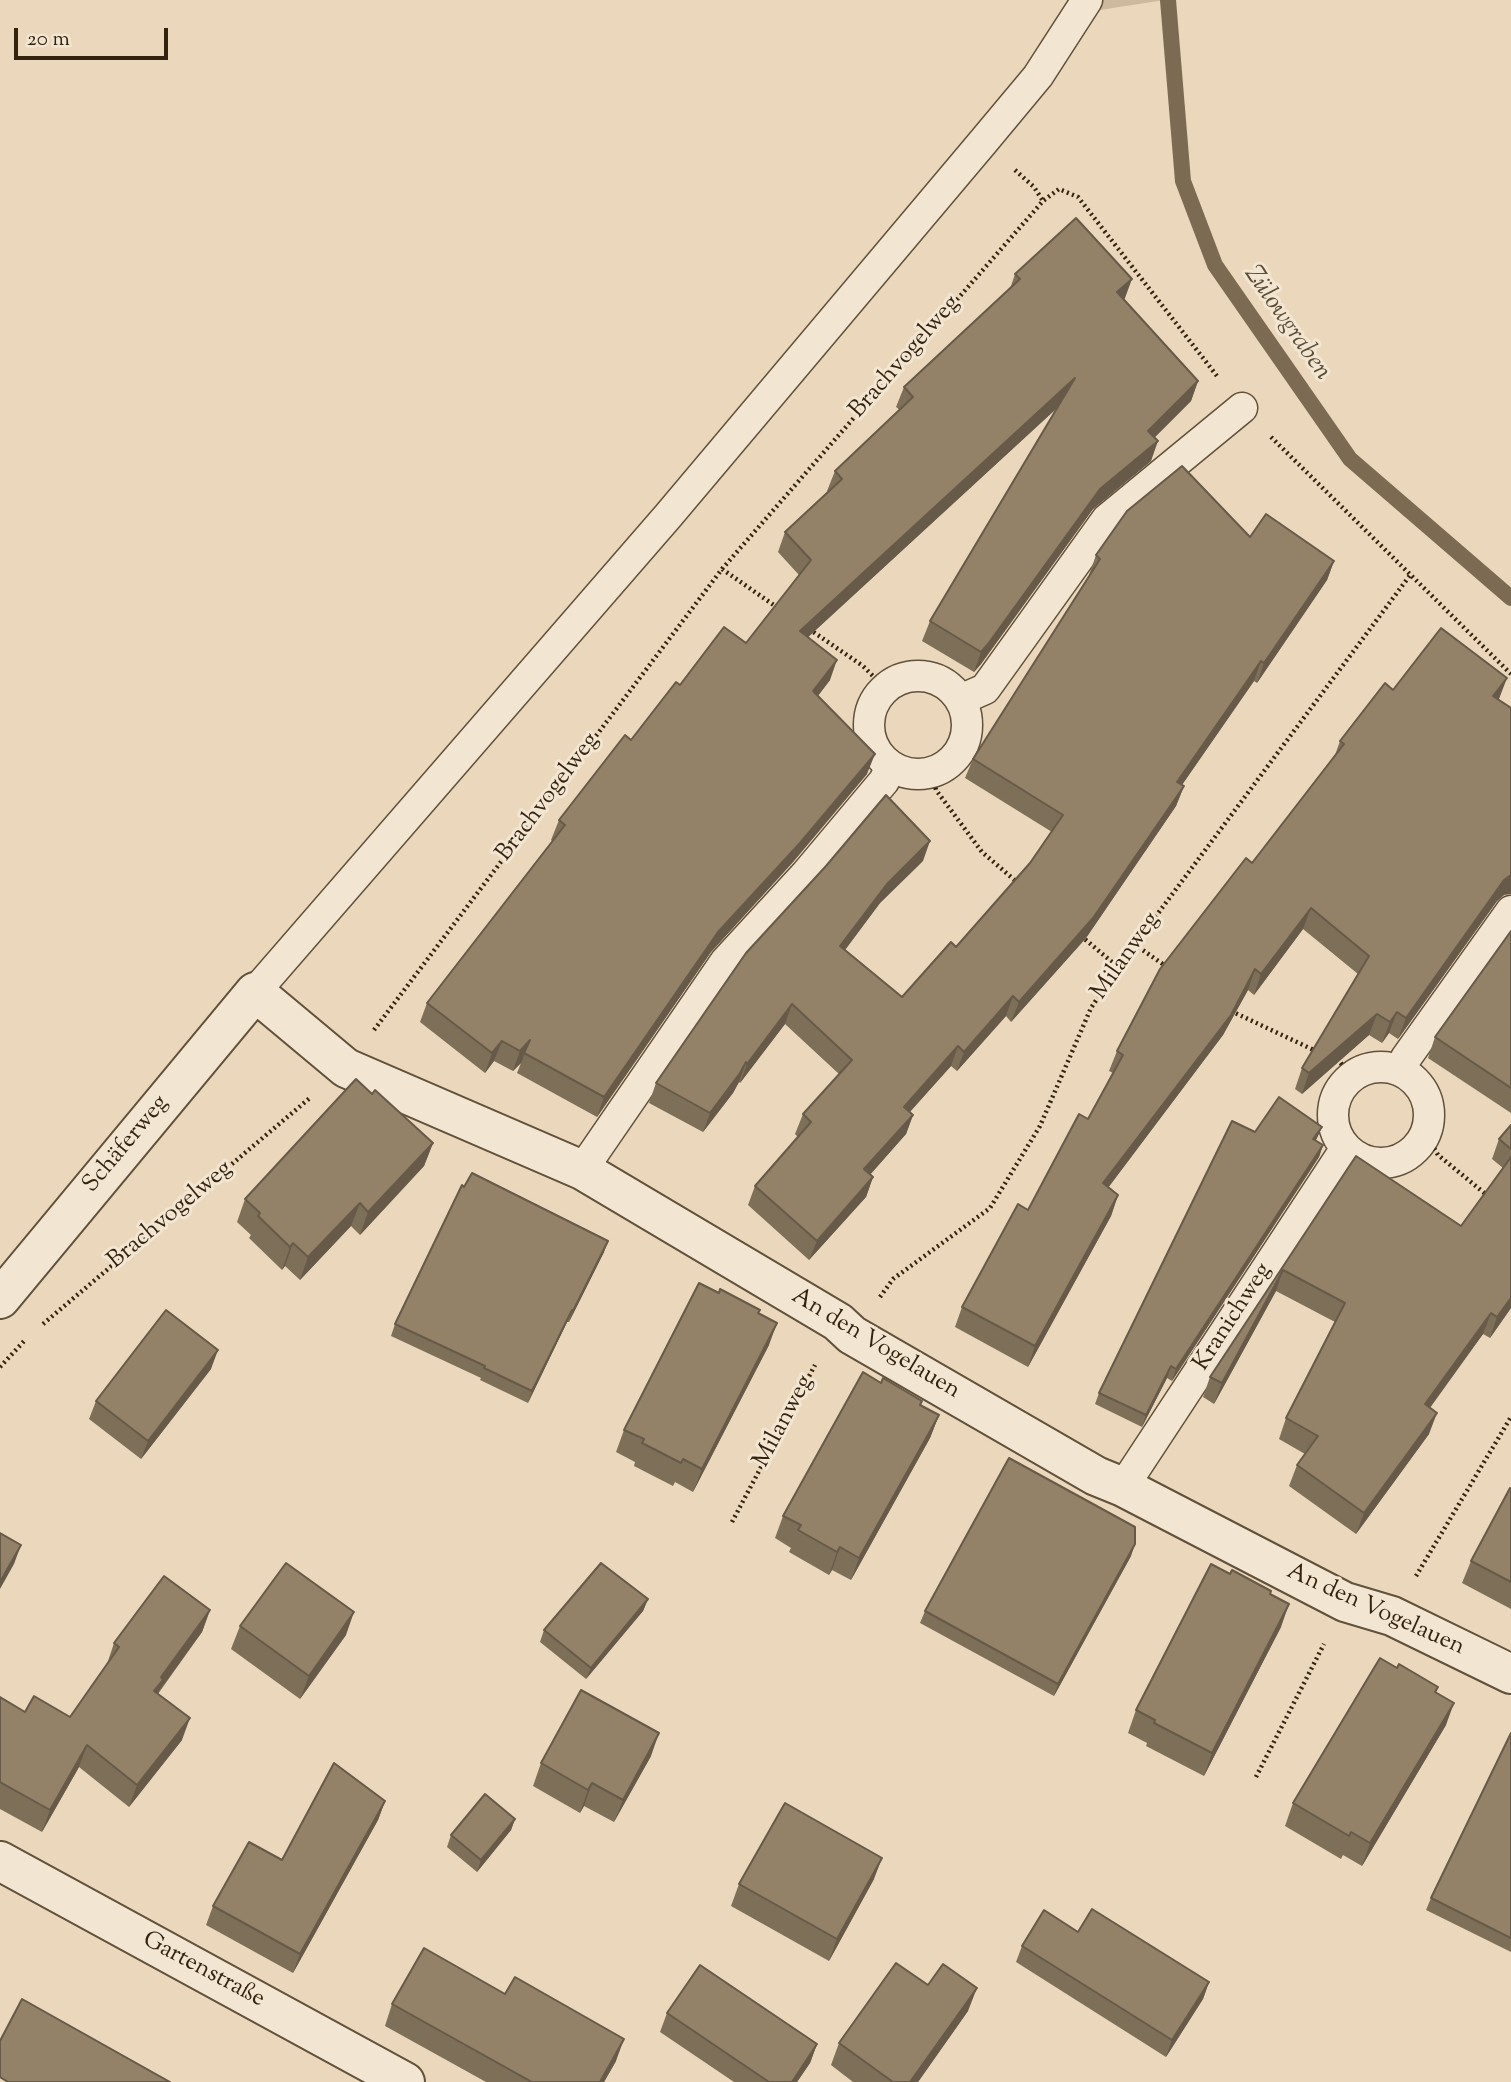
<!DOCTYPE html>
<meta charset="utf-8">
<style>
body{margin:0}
#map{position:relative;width:1511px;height:2082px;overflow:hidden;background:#ebd8bc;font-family:"Sorts Mill Goudy",serif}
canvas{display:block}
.scale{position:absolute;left:14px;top:28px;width:154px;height:32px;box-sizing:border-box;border:4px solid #33230e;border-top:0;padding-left:9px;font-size:21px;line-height:24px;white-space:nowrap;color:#33230e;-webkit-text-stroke:5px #f2e6d3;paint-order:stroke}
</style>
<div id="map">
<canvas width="1511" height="2082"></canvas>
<div class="scale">20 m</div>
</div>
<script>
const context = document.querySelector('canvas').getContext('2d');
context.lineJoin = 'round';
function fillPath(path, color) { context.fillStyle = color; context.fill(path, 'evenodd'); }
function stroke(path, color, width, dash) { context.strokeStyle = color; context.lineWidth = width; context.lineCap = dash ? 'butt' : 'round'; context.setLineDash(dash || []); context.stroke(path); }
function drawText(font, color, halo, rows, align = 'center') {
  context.font = font + ' "Sorts Mill Goudy",serif'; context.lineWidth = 6; context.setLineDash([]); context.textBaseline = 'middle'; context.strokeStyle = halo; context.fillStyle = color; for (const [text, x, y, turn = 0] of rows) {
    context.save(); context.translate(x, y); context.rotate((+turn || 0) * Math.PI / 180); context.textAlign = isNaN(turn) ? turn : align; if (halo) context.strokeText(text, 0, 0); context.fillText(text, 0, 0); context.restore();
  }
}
fillPath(new Path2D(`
 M1094 0H1165L1087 12Z`), '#ccb99e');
stroke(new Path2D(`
 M1168 0 1183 181 1215 265 1350 459 1511 598`), '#7c6a53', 16);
const service = new Path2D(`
 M869 725a49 49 0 1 1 98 0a49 49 0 1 1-98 0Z
 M960 700 985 689 1107 519 1242 408
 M255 992 668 516 983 142 1038 76 1087 0
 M1333 1115a48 48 0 1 1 96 0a48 48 0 1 1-96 0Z
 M1400 1071 1406 1058 1511 911
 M582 1170 725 962 806 874 884 781 891 766
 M1123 1487 1346 1148`);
const minor = new Path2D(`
 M0 1299 255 992 346 1068 582 1170 838 1322 852 1335 1096 1476 1123 1487 1345 1602 1392 1616 1511 1674
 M0 1861 405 2082`);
stroke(service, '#61503a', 33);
stroke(minor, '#61503a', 42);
stroke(new Path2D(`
 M1015 170 1034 187 1043 201
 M1271 437 1511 674
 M722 569 778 608
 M809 629 863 666 885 688
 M933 777 936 790 982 852 1018 883
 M1081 936 1118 967
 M1134 944 1167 967
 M1231 1011 1318 1052
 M374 1030 722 569 1043 201 1059 189 1078 197 1217 376
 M1336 1060 1340 1062 1352 1078
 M1426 1134 1438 1155 1489 1197
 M880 1297 893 1279 990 1208 1040 1126 1091 1008 1118 967 1411 574
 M43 1324 311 1097
 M0 1367 26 1339
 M732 1522 815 1365
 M1416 1576 1511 1417
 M1256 1777 1324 1644`), '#33230e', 4.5, [2, 3.5]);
stroke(service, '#f2e6d3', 30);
stroke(minor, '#f2e6d3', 38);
fillPath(new Path2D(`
 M1015 274 1125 298 1124 300 1198 381 1191 401 1155 437 1151 461 1093 509 981 664 974 672 922 641 930 621 1058 407 808 637 830 680 818 696 867 774 793 862 711 952 597 1117 517 1073 521 1063 513 1071 494 1061 485 1073 420 1022 427 1003 552 841 551 840 559 820 680 685 746 643 799 575 778 552 785 532 829 492 827 491 835 471 900 410 896 407 904 387 1010 289Z
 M1250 537 1334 561 1327 580 1257 683 1254 681 1182 785 1184 786 1176 806 1086 938 1011 1022 1006 1016 957 1071 951 1066 910 1112 913 1115 906 1134 870 1175 873 1177 866 1197 809 1260 748 1205 755 1186 798 1137 795 1134 803 1114 839 1074 785 1024 740 1083 739 1082 733 1093 703 1132 649 1103 656 1083 923 861 880 903 845 950 902 997 956 947 1030 863 1052 832 965 778 973 759 1090 576 1089 575 1096 555Z
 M1393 690 1499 700 1504 895 1497 901 1398 1039 1389 1033 1382 1043 1369 1035 1302 1094 1295 1089 1302 1068 1358 974 1303 929 1254 995 1248 990 1223 1035 1108 1187 1118 1195 1111 1216 1028 1367 955 1327 962 1307 1088 1119 1113 1073 1109 1071 1117 1051 1252 863 1335 755 1340 741Z
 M1511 931V1113L1428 1058 1435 1037Z
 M372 1094 433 1143 424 1166 360 1235 351 1226 300 1280 285 1266 282 1270 249 1238 251 1235 237 1222 245 1199Z
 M1511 1125V1308L1490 1338 1483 1334 1430 1408 1429 1434 1356 1534 1289 1486 1297 1465 1305 1454 1279 1439 1286 1418 1335 1322 1276 1291 1214 1404 1203 1397 1210 1377 1356 1156 1461 1226 1503 1168 1492 1159 1499 1139Z
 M1322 1127 1316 1140 1323 1145 1319 1157 1172 1381 1167 1378 1142 1427 1095 1404 1099 1393 1255 1132Z
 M464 1187 604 1252 569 1322H567L528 1403 480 1380 481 1378 391 1336 395 1324Z
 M758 1314 769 1345 693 1492 675 1482 673 1486 634 1466 635 1462 616 1452 624 1430Z
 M211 1369 141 1459 89 1419 96 1401Z
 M921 1405 939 1415 930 1438 851 1580 832 1570 829 1575 789 1552 791 1548 775 1538 783 1516Z
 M1511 1489V1609L1462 1583 1471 1561Z
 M1131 1556 1054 1696 920 1623 925 1611Z
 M1270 1595 1281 1627 1204 1776 1146 1746 1147 1743 1128 1733 1136 1710Z
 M648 1599 643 1611 586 1679 540 1642 544 1630Z
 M210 1610 202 1632 158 1694 182 1740 129 1807 79 1767 42 1832 0 1809V1697L25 1712 70 1717 107 1664 114 1643Z
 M240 1626 346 1635 300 1699 231 1649Z
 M1397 1668 1438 1687 1436 1692 1446 1725 1362 1866 1343 1855 1341 1859 1285 1826 1293 1803Z
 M1511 1733V1952L1426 1910 1431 1898Z
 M651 1756 614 1822 584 1806 580 1813 533 1786 541 1763Z
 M385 1801 378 1820 293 1973 206 1925 213 1906 282 1860Z
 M515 1819 511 1830 477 1872 447 1847 451 1835Z
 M874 1879 829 1961 731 1906 739 1884Z
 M1078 1932 1209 1982 1203 1999 1166 2057 1016 1962 1022 1946Z
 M928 1985 968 2011 918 2082H853L831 2065 839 2043Z
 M392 2004 616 2061 604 2082H486L385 2026Z
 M667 2013 817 2044 810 2063 797 2082H734L660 2032Z`), '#7e6f59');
fillPath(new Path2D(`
 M1132 279 1125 298 1110 312 1117 292Z
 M1075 378 1068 398 793 651 800 631Z
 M1198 381 1191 401 1141 451 1148 431Z
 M1158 441 1151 461 1093 509 981 664 974 672 981 652 1100 489Z
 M1334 561 1327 580 1257 683 1264 663Z
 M837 660 830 680 806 711 813 691Z
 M1261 661 1254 681 1170 802 1177 782Z
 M1507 678 1499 699 1486 717 1493 696Z
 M875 754 867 774 793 862 711 952 597 1117 604 1097 718 932Z
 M1184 786 1176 806 1086 938 1011 1022 1019 1002Z
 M930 841 923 861 880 903 833 966 840 946 887 884Z
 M1511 875V894L1504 895 1497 901 1398 1039 1406 1018 1504 880Z
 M1311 908 1303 929 1254 995 1261 974Z
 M1255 969 1248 990 1223 1035 1096 1204 1103 1183Z
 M1013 996 1006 1016 957 1071 964 1052Z
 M792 1004 785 1024 740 1083 747 1064Z
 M1397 1012 1389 1033 1382 1043 1390 1022Z
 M1377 1014 1369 1035 1302 1094 1309 1073Z
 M530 1040 521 1063 513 1071 520 1051Z
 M502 1041 494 1061 485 1073 492 1053Z
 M958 1046 951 1066 897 1126 904 1107Z
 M746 1062 739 1082 733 1093 703 1132 710 1113Z
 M913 1115 906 1134 857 1189 864 1169Z
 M1322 1127 1317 1138 1309 1150 1313 1139Z
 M433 1143 424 1166 360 1235 368 1212Z
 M1323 1145 1319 1157 1172 1381 1176 1369Z
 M873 1177 866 1197 809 1260 817 1241Z
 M1118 1195 1111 1216 1028 1367 1035 1346Z
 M360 1203 351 1226 300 1280 308 1257Z
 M608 1241 604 1252 569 1322 573 1311Z
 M293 1243 285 1266 282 1270 290 1247Z
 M1283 1270 1276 1291 1214 1404 1222 1383Z
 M1511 1298V1308L1490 1338 1497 1317Z
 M572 1310 567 1322 528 1403 532 1391Z
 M1491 1313 1483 1334 1417 1425 1425 1404Z
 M777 1323 769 1345 693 1492 702 1469Z
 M218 1350 211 1369 141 1459 148 1441Z
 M1171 1366 1167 1378 1142 1427 1146 1415Z
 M1437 1413 1429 1434 1356 1534 1364 1513Z
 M939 1415 930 1438 851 1580 859 1558Z
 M1135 1544 1131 1556 1054 1696 1058 1684Z
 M21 1545 14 1564 0 1589V1582Z
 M840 1547 832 1570 829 1575 837 1552Z
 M648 1599 643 1611 586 1679 591 1668Z
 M1289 1604 1281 1627 1204 1776 1212 1753Z
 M210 1610 202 1632 159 1691 155 1702 154 1691 161 1677Z
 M354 1612 346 1635 300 1699 309 1676Z
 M1454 1703 1446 1725 1362 1866 1370 1843Z
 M190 1718 182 1740 129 1807 137 1785Z
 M659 1733 651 1756 614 1822 623 1800Z
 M87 1745 79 1767 42 1832 50 1810Z
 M592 1783 584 1806 580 1813 588 1790Z
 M385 1801 378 1820 293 1973 300 1954Z
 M515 1819 511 1830 477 1872 481 1860Z
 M882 1858 874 1879 829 1961 837 1939Z
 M1209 1982 1203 1999 1166 2057 1172 2040Z
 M977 1988 968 2011 918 2082H910Z
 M624 2039 616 2061 604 2082H600Z
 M817 2044 810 2063 797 2082H792Z`), '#675a49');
const building = new Path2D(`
 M1076 218 1132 279 1117 292 1198 381 1148 431 1158 441 1100 489 988 644 981 652 930 621 1075 378 800 631 837 660 813 691 875 754 800 843 718 932 604 1097 524 1053 530 1040 520 1051 502 1041 492 1053 427 1003 565 825 559 820 625 735 631 740 676 682 680 685 724 627 746 643 811 560 785 532 842 479 835 471 913 397 904 387 1020 279 1015 274Z
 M1182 466 1250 537 1266 514 1334 561 1264 663 1261 661 1177 782 1184 786 1093 918 1019 1002 1013 996 964 1052 958 1046 904 1107 913 1115 864 1169 873 1177 817 1241 755 1186 811 1122 803 1114 852 1060 792 1004 747 1064 746 1062 740 1073 710 1113 656 1083 746 953 826 866 886 795 930 841 887 884 840 946 902 997 951 942 956 947 1030 863 1063 815 973 759 1100 559 1096 555 1127 511Z
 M1441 628 1507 678 1493 696 1511 708V875L1504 880 1406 1018 1397 1012 1390 1022 1377 1014 1309 1073 1302 1068 1369 956 1311 908 1261 974 1255 969 1231 1015 1103 1183 1118 1195 1035 1346 962 1307 1018 1204 1028 1210 1079 1114 1088 1119 1123 1055 1117 1051 1160 969 1246 858 1252 863 1344 744 1340 741 1385 683 1393 690Z
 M1511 931V1088L1435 1037Z
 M356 1079 372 1094 375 1090 433 1143 368 1212 360 1203 308 1257 293 1243 290 1247 258 1216 260 1213 245 1199Z
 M1279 1097 1322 1127 1313 1139 1323 1145 1176 1369 1171 1366 1146 1415 1099 1393 1232 1121 1255 1132Z
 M1511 1125V1149L1499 1139Z
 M1356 1156 1461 1226 1511 1157V1298L1497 1317 1491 1313 1425 1404 1437 1413 1364 1513 1297 1465 1318 1436 1286 1418 1345 1303 1283 1270 1222 1383 1210 1377Z
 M472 1173 608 1241 573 1311 572 1310 532 1391 484 1368 485 1366 395 1324 462 1185 464 1187Z
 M699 1283 719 1293 720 1289 760 1310 758 1313 777 1323 702 1469 683 1459 681 1463 642 1443 644 1439 624 1430Z
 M166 1310 218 1350 148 1441 96 1401Z
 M863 1372 881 1383 883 1378 922 1401 920 1405 939 1415 859 1558 840 1547 837 1552 798 1530 801 1525 783 1516Z
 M1009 1458 1135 1527V1544L1058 1684 925 1611Z
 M1510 1488 1511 1489V1582L1471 1561Z
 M0 1533 21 1545 0 1582Z
 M286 1563 354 1612 309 1676 240 1626Z
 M601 1563 648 1599 591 1668 544 1630Z
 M1211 1564 1230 1574 1232 1570 1271 1591 1270 1594 1289 1604 1212 1753 1154 1723 1155 1720 1136 1710Z
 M164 1576 210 1610 161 1677 163 1680 154 1691 190 1718 137 1785 87 1745 50 1810 0 1782V1697L25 1712 34 1696 70 1717 119 1647 114 1643Z
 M1380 1658 1397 1668 1399 1664 1438 1687 1435 1692 1454 1703 1370 1843 1351 1832 1349 1836 1293 1803Z
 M581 1690 659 1733 623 1800 592 1783 588 1790 541 1763Z
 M1511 1733V1938L1431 1898Z
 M334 1763 385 1801 300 1954 213 1906 249 1842 282 1860Z
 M485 1794 515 1819 481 1860 451 1835Z
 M785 1803 882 1858 837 1939 739 1884Z
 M1092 1909 1209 1982 1172 2040 1022 1946 1044 1910 1078 1932Z
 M424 1948 505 1994 515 1977 624 2039 600 2082H532L392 2004Z
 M896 1963 928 1985 943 1964 977 1988 910 2082H893L839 2043Z
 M700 1965 817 2044 792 2082H769L667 2013Z
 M22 1999 170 2082H8L0 2077V2041Z`);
fillPath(building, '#938168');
stroke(building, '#675a49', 2);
drawText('24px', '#33230e', '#f2e6d3', [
 ["Brachvogelweg",906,358,-49],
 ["Brachvogelweg",549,798,-53],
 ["Milanweg",1127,957,-55],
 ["Schäferweg",127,1145,-50],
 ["Brachvogelweg",171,1216,-40],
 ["Kranichweg",1234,1318,-57],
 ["An den Vogelauen",875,1345,31],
 ["Milanweg",785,1422,-62],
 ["An den Vogelauen",1375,1611,24],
 ["Gartenstraße",203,1971,28]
]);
drawText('italic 26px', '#5d4d36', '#f2e6d3', [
 ["Zülowgraben",1286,324,55]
]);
</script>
